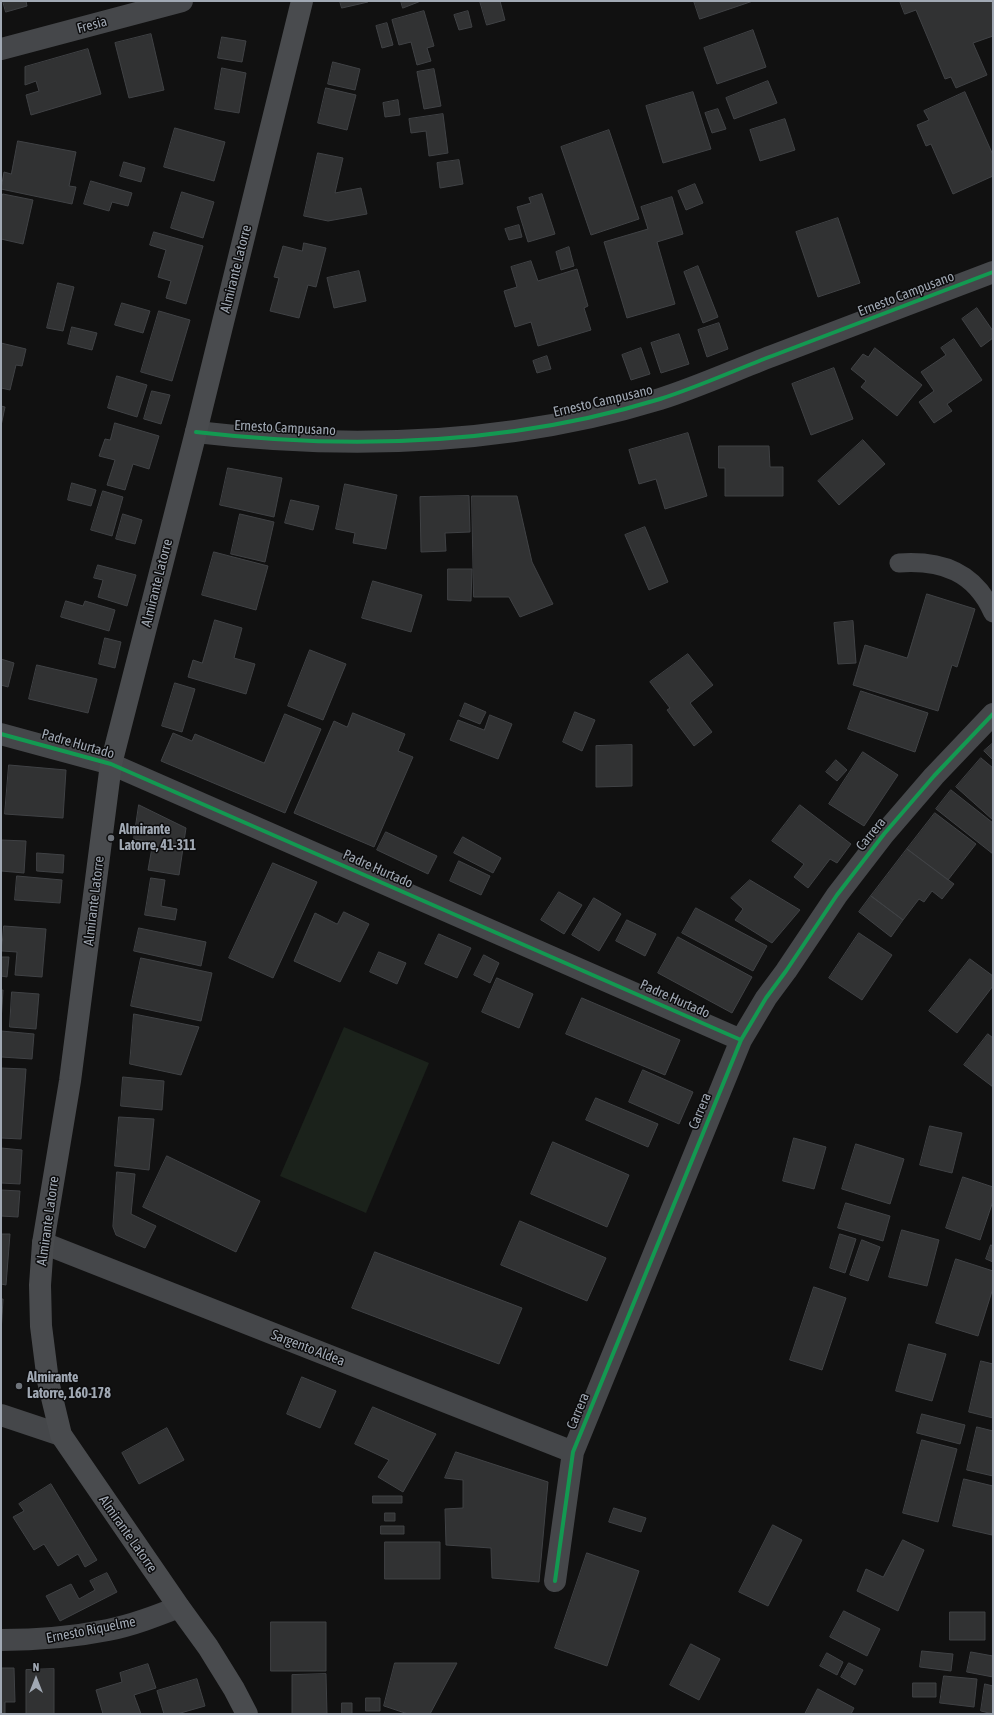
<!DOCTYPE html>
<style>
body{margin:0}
#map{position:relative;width:994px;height:1715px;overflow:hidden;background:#111;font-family:"Asap Condensed",sans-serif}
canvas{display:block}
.frame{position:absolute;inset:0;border:2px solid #a1a9b4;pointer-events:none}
.north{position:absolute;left:16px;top:1659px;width:40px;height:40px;-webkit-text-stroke:3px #0c0c0d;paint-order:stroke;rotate:0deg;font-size:11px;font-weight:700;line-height:16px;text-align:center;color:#a1a9b4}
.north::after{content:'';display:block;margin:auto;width:14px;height:18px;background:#a1a9b4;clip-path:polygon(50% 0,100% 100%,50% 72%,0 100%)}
</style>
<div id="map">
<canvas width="994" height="1715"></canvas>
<div class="frame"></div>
<div class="north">N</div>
</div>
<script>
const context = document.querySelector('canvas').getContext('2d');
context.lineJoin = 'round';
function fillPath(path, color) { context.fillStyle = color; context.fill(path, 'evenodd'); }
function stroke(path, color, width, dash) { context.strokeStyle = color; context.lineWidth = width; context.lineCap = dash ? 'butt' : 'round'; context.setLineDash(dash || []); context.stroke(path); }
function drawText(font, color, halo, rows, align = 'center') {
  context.font = font + ' "Asap Condensed",sans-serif'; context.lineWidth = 3; context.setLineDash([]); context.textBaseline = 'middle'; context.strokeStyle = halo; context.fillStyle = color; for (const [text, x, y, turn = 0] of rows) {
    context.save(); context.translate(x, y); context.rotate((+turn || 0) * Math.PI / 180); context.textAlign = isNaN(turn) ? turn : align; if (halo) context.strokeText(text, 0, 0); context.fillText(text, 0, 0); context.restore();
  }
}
fillPath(new Path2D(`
 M344 1027 429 1063 366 1213 280 1176Z`), '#1b221b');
const building = new Path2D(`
 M3 1H26L27 6 6 12Z
 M340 1H368V2L342 8Z
 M401 1H421L403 8Z
 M480 1H500L505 20 487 25Z
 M694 1H753L700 19Z
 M900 1H992L993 36 973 43 987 75 956 88 951 77 945 79 916 10 905 14Z
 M424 11 434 46 427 48 431 61 417 65 411 42 399 45 392 20Z
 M468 11 472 27 459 30 454 15Z
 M387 23 393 45 382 48 376 26Z
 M753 30 766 67 717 84 704 48Z
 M151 34 164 90 129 98 115 43Z
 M222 37 246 41 242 62 218 58Z
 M88 49 101 94 31 115 26 95 39 91 36 81 25 85V67Z
 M333 62 360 69 355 90 328 84Z
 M222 68 246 73 239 113 215 109Z
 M434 69 441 106 424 109 417 72Z
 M768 81 777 103 734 119 726 98Z
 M326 88 356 95 347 130 318 123Z
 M693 92 711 149 663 163 646 106Z
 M965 92 993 155V176L953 194 931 144 926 146 917 125 929 120 924 111Z
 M398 100 400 115 385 117 383 103Z
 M718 109 726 129 712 133 705 113Z
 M443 114 448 153 429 156 426 131 411 133 409 119Z
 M785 119 795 150 760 161 750 130Z
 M175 128 225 142 214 181 164 167Z
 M609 130 639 219 591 235 561 147Z
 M18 141 76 152 69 186 76 187 72 204 1 189 4 172 11 174Z
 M318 153 343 158 335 193 361 188 367 214 328 221 304 216Z
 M459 160 463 184 440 188 437 163Z
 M124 162 145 168 141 182 120 176Z
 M91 181 132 193 128 206 112 202 109 211 84 204Z
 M695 184 703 203 686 210 678 191Z
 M182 192 214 202 203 238 171 228Z
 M3 194 33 200 23 244 1 239V202Z
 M542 194 555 234 528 242 517 207 531 203 529 198Z
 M672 197 683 234 657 242 675 304 627 318 604 242 648 229 641 207Z
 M838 218 860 283 818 297 796 232Z
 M519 225 522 237 509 240 505 229Z
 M154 232 203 246 186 304 166 298 171 281 158 277 166 250 150 245Z
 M304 243 326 248 316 287 308 285 299 318 270 311 279 278 274 277 283 246 302 251Z
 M569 247 574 266 561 270 556 252Z
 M531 261 538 281 577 269 588 306 584 308 591 330 538 346 531 322 515 327 504 291 517 287 511 267Z
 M698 266 718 317 703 323 684 272Z
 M359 271 366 301 334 308 327 278Z
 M58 283 74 287 63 331 47 328Z
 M122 303 150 311 143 333 115 325Z
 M977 308 993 331V338L981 347 962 319Z
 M159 311 190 320 172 381 141 372Z
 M719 323 728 349 707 357 698 330Z
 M72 327 97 333 92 350 68 344Z
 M679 334 689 364 661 373 651 343Z
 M954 339 982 380 947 404 952 411 934 423 919 402 934 391 921 372 946 355 941 348Z
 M1 343 26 349 22 366 16 365 10 390 1 388Z
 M641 348 650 374 631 380 622 355Z
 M875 348 922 385 897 416 861 387 866 381 851 369 863 354 868 357Z
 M547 356 551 369 537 373 533 361Z
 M834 368 853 419 811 435 792 384Z
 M117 376 147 385 137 417 108 408Z
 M152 391 170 395 161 424 144 419Z
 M1 406 5 407 1 426Z
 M115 423 159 436 149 469 133 464 125 490 107 485 115 460 99 456 105 439 110 440Z
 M688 433 707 496 665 509 656 479 639 484 629 450Z
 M863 440 885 464 839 505 818 481Z
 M719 446H769L770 467H783V496H725V468H719Z
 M228 468 282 478 274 517 220 505Z
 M72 483 96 490 91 506 68 500Z
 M345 484 397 495 386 549 353 543 355 533 336 529Z
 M103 491 123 497 112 536 91 530Z
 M469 496 470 532 445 533 446 551 421 552 420 497Z
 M472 496H517L532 562 553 604 520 617 509 597H474Z
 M291 500 319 506 313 530 285 523Z
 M123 514 142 520 135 544 116 539Z
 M240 514 274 522 265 562 231 554Z
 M645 527 668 582 649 590 625 535Z
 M214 552 268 566 256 610 202 595Z
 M98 565 136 575 127 606 98 597 103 580 94 578Z
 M448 569H472L471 601 448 600Z
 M373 581 422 595 411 632 362 618Z
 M927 594 975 609 957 667 952 665 938 711 853 685 865 645 907 658Z
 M66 601 83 606 85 601 115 610 109 631 61 617Z
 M215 620 242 628 234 658 255 664 246 694 188 677 193 660 202 663Z
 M853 621 856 663 838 664 834 623Z
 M105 638 121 642 115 668 99 664Z
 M310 650 346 664 323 720 288 706Z
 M688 654 713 685 690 703 712 732 694 746 667 710 670 708 650 682Z
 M1 659 14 663 8 687 1 685Z
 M37 665 97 679 88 713 29 699Z
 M175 683 195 689 182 732 162 726Z
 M861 691 928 713 915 752 848 729Z
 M465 703 486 712 480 724 460 716Z
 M575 712 595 720 582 751 563 742Z
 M353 713 405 734 398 751 413 757 374 847 294 813 334 721 347 727Z
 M285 714 321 729 285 813 161 761 173 733 192 741 195 734 264 763Z
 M490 715 512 724 498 759 450 740 458 720 484 730Z
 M993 743V760L984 751Z
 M632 745V786L596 787V746Z
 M863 752 898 775 864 826 829 804Z
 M981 758 993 768V820L956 787Z
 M836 760 847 770 837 781 826 772Z
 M9 765 66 770 63 818 5 814Z
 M951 790 993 823V854L936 809Z
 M139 805 186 828 179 875 148 870 153 842 134 839Z
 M800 805 851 844 837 863 830 859 808 888 794 877 804 864 772 841Z
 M935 813 976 844 948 880 907 849Z
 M386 832 437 856 428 874 377 850Z
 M463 837 501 858 493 873 454 853Z
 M1 840 26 841 24 873 1 871Z
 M907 849 954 884 942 899 932 891 924 902 919 899 903 920 871 896Z
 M37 853 64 855 63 873 37 871Z
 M459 861 490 876 481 895 450 881Z
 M273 863 317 882 273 978 229 958Z
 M17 876 62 880 60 903 15 900Z
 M151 878 165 880 161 906 177 909 175 920 145 915Z
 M750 880 800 910 772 943 735 920 743 909 731 898Z
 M559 892 582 905 564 934 541 920Z
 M871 896 903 920 891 937 859 912Z
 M594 898 621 914 599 951 572 935Z
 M696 908 767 946 753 971 682 933Z
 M344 912 369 924 340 982 294 961 315 913 337 924Z
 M627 920 656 934 645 956 616 941Z
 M4 926 46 929 42 977 15 975 17 952 2 951Z
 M139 928 206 942 201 966 134 951Z
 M859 933 892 955 862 1000 829 978Z
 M439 934 471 948 457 978 425 964Z
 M678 937 752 977 732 1013 658 973Z
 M379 952 406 963 397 984 370 972Z
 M484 955 499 963 490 983 474 975Z
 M1 957H9L7 977 1 976Z
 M141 958 212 973 201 1021 131 1006Z
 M970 959 993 976V986L957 1033 929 1011Z
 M497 978 533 994 519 1028 482 1012Z
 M1 990H3L1 1022Z
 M12 992 39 994 36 1029 10 1027Z
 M582 998 680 1040 665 1075 566 1034Z
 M134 1014 199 1027 181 1075 130 1064Z
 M1 1031 34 1034 32 1059 1 1057Z
 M988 1034 993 1038V1087L964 1065Z
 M1 1068 26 1069 21 1139 1 1138Z
 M643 1070 693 1092 679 1124 629 1102Z
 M123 1077 164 1081 162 1110 121 1106Z
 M596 1098 658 1124 648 1147 586 1120Z
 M119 1117 154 1119 149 1170 115 1166Z
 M930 1126 962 1133 952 1173 920 1165Z
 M794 1138 826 1147 814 1189 783 1181Z
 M553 1142 629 1175 607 1227 531 1194Z
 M856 1144 904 1159 890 1204 842 1189Z
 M1 1148 22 1150 20 1184 1 1183Z
 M167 1156 260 1201 236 1252 143 1207Z
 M117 1172 135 1174 131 1214 156 1226 145 1248 116 1235 113 1227Z
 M963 1177 993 1187V1201L980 1240 946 1228Z
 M1 1190 20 1191 18 1217 1 1216Z
 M846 1203 890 1216 883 1241 838 1228Z
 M520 1221 606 1258 587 1301 501 1265Z
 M902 1230 939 1240 927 1286 889 1277Z
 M1 1234H10L6 1285 1 1284Z
 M840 1234 856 1239 845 1273 830 1268Z
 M862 1240 880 1247 868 1281 850 1275Z
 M991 1245 993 1246V1262L986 1259Z
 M375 1252 522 1308 499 1364 352 1308Z
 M956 1259 993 1271V1288L978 1336 936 1323Z
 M814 1287 846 1298 822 1370 790 1360Z
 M1 1299H3L1 1333Z
 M909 1344 946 1354 932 1401 896 1391Z
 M981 1361 993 1364V1418L969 1412Z
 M302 1377 336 1391 320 1428 287 1414Z
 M373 1407 436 1434 403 1492 378 1477 389 1460 355 1444Z
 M922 1414 965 1425 960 1444 917 1433Z
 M977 1427 993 1431V1476L967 1470Z
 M167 1428 184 1460 139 1484 122 1453Z
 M922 1440 957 1449 938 1522 903 1513Z
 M456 1452 548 1482 539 1582 492 1578 491 1548 446 1545 445 1509 463 1508V1480L445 1478Z
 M964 1479 993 1486 992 1535 953 1526Z
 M51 1484 97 1560 85 1567 78 1554 58 1566 44 1544 34 1550 13 1517 24 1511 19 1504Z
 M373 1496H402V1503H373Z
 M614 1508 646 1518 641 1532 609 1522Z
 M385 1513H395V1521H385Z
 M773 1525 802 1540 768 1606 739 1592Z
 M381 1526H404V1534H381Z
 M903 1540 924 1550 898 1611 857 1591 866 1569 883 1577Z
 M385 1542H440V1579H385Z
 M587 1553 639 1571 607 1666 555 1648Z
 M107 1573 117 1592 60 1621 46 1596 71 1584 79 1599 95 1590 90 1581Z
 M844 1611 880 1629 867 1656 830 1637Z
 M950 1612H985V1640H950Z
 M271 1622H326V1671H271Z
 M691 1644 720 1659 699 1700 670 1685Z
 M922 1651 953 1654 951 1671 920 1667Z
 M971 1652 993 1656V1677L967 1672Z
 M827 1653 843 1662 837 1675 820 1666Z
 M395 1663H457L430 1714H408L384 1706Z
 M849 1663 863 1670 855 1685 841 1677Z
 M148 1664 156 1688 134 1695 141 1714H103L96 1690 122 1682 120 1673Z
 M1 1668H14L15 1702H5V1714H1Z
 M54 1669V1714H26V1670Z
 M326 1674 327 1714H292V1675Z
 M944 1676 977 1679 974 1707 940 1703Z
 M197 1679 205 1706 177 1714H164L157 1691Z
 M913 1683H936V1697H913Z
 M985 1684 993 1686V1714L981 1711Z
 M818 1689 854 1708 851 1714H805Z
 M366 1698H380V1711H366Z
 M342 1703H352V1714H342Z`);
fillPath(building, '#313233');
stroke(building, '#404245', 1);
stroke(new Path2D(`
 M899 563C942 560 975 572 993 613`), '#45474a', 19);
stroke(new Path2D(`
 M1 49 182 1
 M196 432C350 450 510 445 660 399 698 387 735 370 772 356 846 328 919 300 993 272
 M1 734 111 764 741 1040
 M43 1243 573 1452
 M1 1415 61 1435
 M555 1581 573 1452 741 1040 766 998 786 971 837 895 884 834 934 776 993 714
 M1 1640C37 1640 73 1637 108 1630 133 1625 156 1616 179 1607`), '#45474a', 22);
stroke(new Path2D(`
 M247 1714 234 1689 208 1647 179 1607 61 1435 48 1381 41 1326 40 1285 43 1243 70 1081 111 764 196 432 302 1`), '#494b4e', 22);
stroke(new Path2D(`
 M196 432C350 450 510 445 660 399 698 387 735 370 772 356 846 328 919 300 993 272
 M1 734 111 764 741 1040
 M555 1581 573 1452 741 1040 766 998 786 971 837 895 884 834 934 776 993 714`), '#139951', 4);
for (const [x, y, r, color] of [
 [111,838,4,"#6f747b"],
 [19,1386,4,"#6f747b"]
]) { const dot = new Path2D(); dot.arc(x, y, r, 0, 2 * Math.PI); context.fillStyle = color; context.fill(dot); stroke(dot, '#0c0c0d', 1.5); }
drawText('14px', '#a1a9b4', '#0c0c0d', [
 ["Fresia",92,25,-15],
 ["Almirante Latorre",236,269,-76],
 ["Ernesto Campusano",906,294,-21],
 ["Ernesto Campusano",603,401,-13],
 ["Ernesto Campusano",285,428,3],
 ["Almirante Latorre",157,583,-76],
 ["Padre Hurtado",78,744,16],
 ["Carrera",871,834,-51],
 ["Padre Hurtado",378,869,24],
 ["Almirante Latorre",94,901,-83],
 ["Padre Hurtado",675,999,24],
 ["Carrera",700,1111,-68],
 ["Almirante Latorre",48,1221,-82],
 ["Sargento Aldea",308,1348,21],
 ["Carrera",578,1411,-68],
 ["Almirante Latorre",128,1534,55],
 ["Ernesto Riquelme",91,1630,-11]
]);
drawText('bold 14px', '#a1a9b4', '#0c0c0d', [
 ["Almirante",119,830],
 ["Latorre, 41-311",119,846],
 ["Almirante",27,1378],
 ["Latorre, 160-178",27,1394]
], 'left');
</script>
